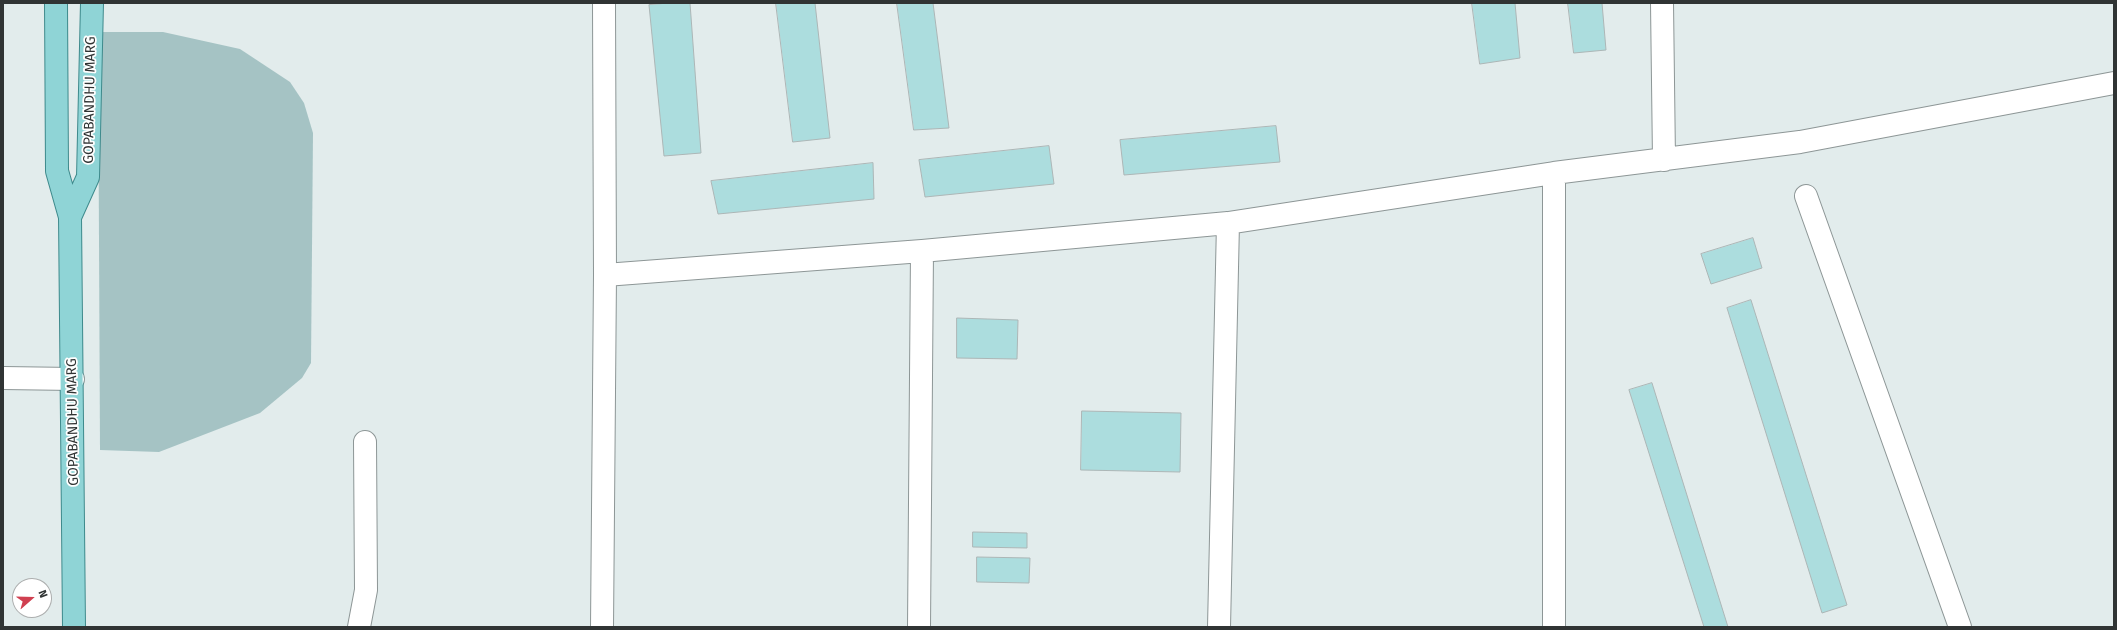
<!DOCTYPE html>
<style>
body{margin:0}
#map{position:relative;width:2117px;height:630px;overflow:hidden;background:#e2ecec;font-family:"Fira Sans",sans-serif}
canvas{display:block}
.frame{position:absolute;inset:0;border:4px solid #303434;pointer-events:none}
.north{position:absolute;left:12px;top:578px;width:40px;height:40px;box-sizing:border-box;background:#fff;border:1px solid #acaeae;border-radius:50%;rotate:70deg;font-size:11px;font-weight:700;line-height:16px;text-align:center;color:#303434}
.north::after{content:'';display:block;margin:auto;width:14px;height:18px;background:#d04051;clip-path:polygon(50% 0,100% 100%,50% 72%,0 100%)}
</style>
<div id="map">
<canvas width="2117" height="630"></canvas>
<div class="frame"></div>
<div class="north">N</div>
</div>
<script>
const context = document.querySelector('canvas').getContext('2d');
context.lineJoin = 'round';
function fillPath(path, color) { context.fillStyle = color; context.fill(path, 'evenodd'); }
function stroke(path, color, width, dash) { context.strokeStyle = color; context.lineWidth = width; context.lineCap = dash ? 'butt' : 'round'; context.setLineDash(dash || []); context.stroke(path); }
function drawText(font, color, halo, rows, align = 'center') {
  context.font = font + ' "Fira Sans",sans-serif'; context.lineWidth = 3.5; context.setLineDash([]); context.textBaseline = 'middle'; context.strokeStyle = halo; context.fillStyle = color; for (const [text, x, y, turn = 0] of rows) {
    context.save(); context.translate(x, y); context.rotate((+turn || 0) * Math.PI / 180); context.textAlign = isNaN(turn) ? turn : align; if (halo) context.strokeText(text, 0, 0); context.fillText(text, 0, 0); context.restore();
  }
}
fillPath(new Path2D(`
 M98 32H163L240 49 290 82 304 103 313 133 311 363 302 378 260 413 159 452 100 450Z`), '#a5c3c4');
const building = new Path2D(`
 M669 3H690L701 153 664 156 649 5Z
 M776 3H815L830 138 793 142Z
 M897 3H933L949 128 914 130Z
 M1472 3H1515L1520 58 1480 64Z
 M1568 3H1602L1606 50 1574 53Z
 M1276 126 1280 162 1124 175 1120 140Z
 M1049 146 1054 184 925 197 919 160Z
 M873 163 874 199 718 214 711 181Z
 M1753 238 1762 268 1711 284 1701 254Z
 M1751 300 1847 605 1822 613 1727 308Z
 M957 318 1018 320 1017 359 957 358Z
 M1652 383 1728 627H1704L1629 390Z
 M1082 411 1181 413 1180 472 1081 470Z
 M973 532 1027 533V548L973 547Z
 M977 557 1030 558 1029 583 977 582Z`);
fillPath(building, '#acddde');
stroke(building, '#acb6b6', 1);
const minor = new Path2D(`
 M1662 3 1664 160
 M1806 196 1960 627
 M605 275 922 251 1228 223 1554 173 1800 142 2114 83
 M3 378 73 379
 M359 627 366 590 365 442
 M602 627 605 275 604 3
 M919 627 922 251
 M1219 627 1228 223
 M1554 627V173`);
const major = new Path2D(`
 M56 3 57 171 70 217 74 627
 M70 217 88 177 92 3`);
stroke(minor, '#8d9696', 24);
stroke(major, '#3e8a8c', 24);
stroke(minor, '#fff', 22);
stroke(major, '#8fd4d6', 22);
drawText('14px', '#303434', '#fff', [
 ["GOPABANDHU MARG",90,100,-89],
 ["GOPABANDHU MARG",73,422,-91]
]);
</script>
